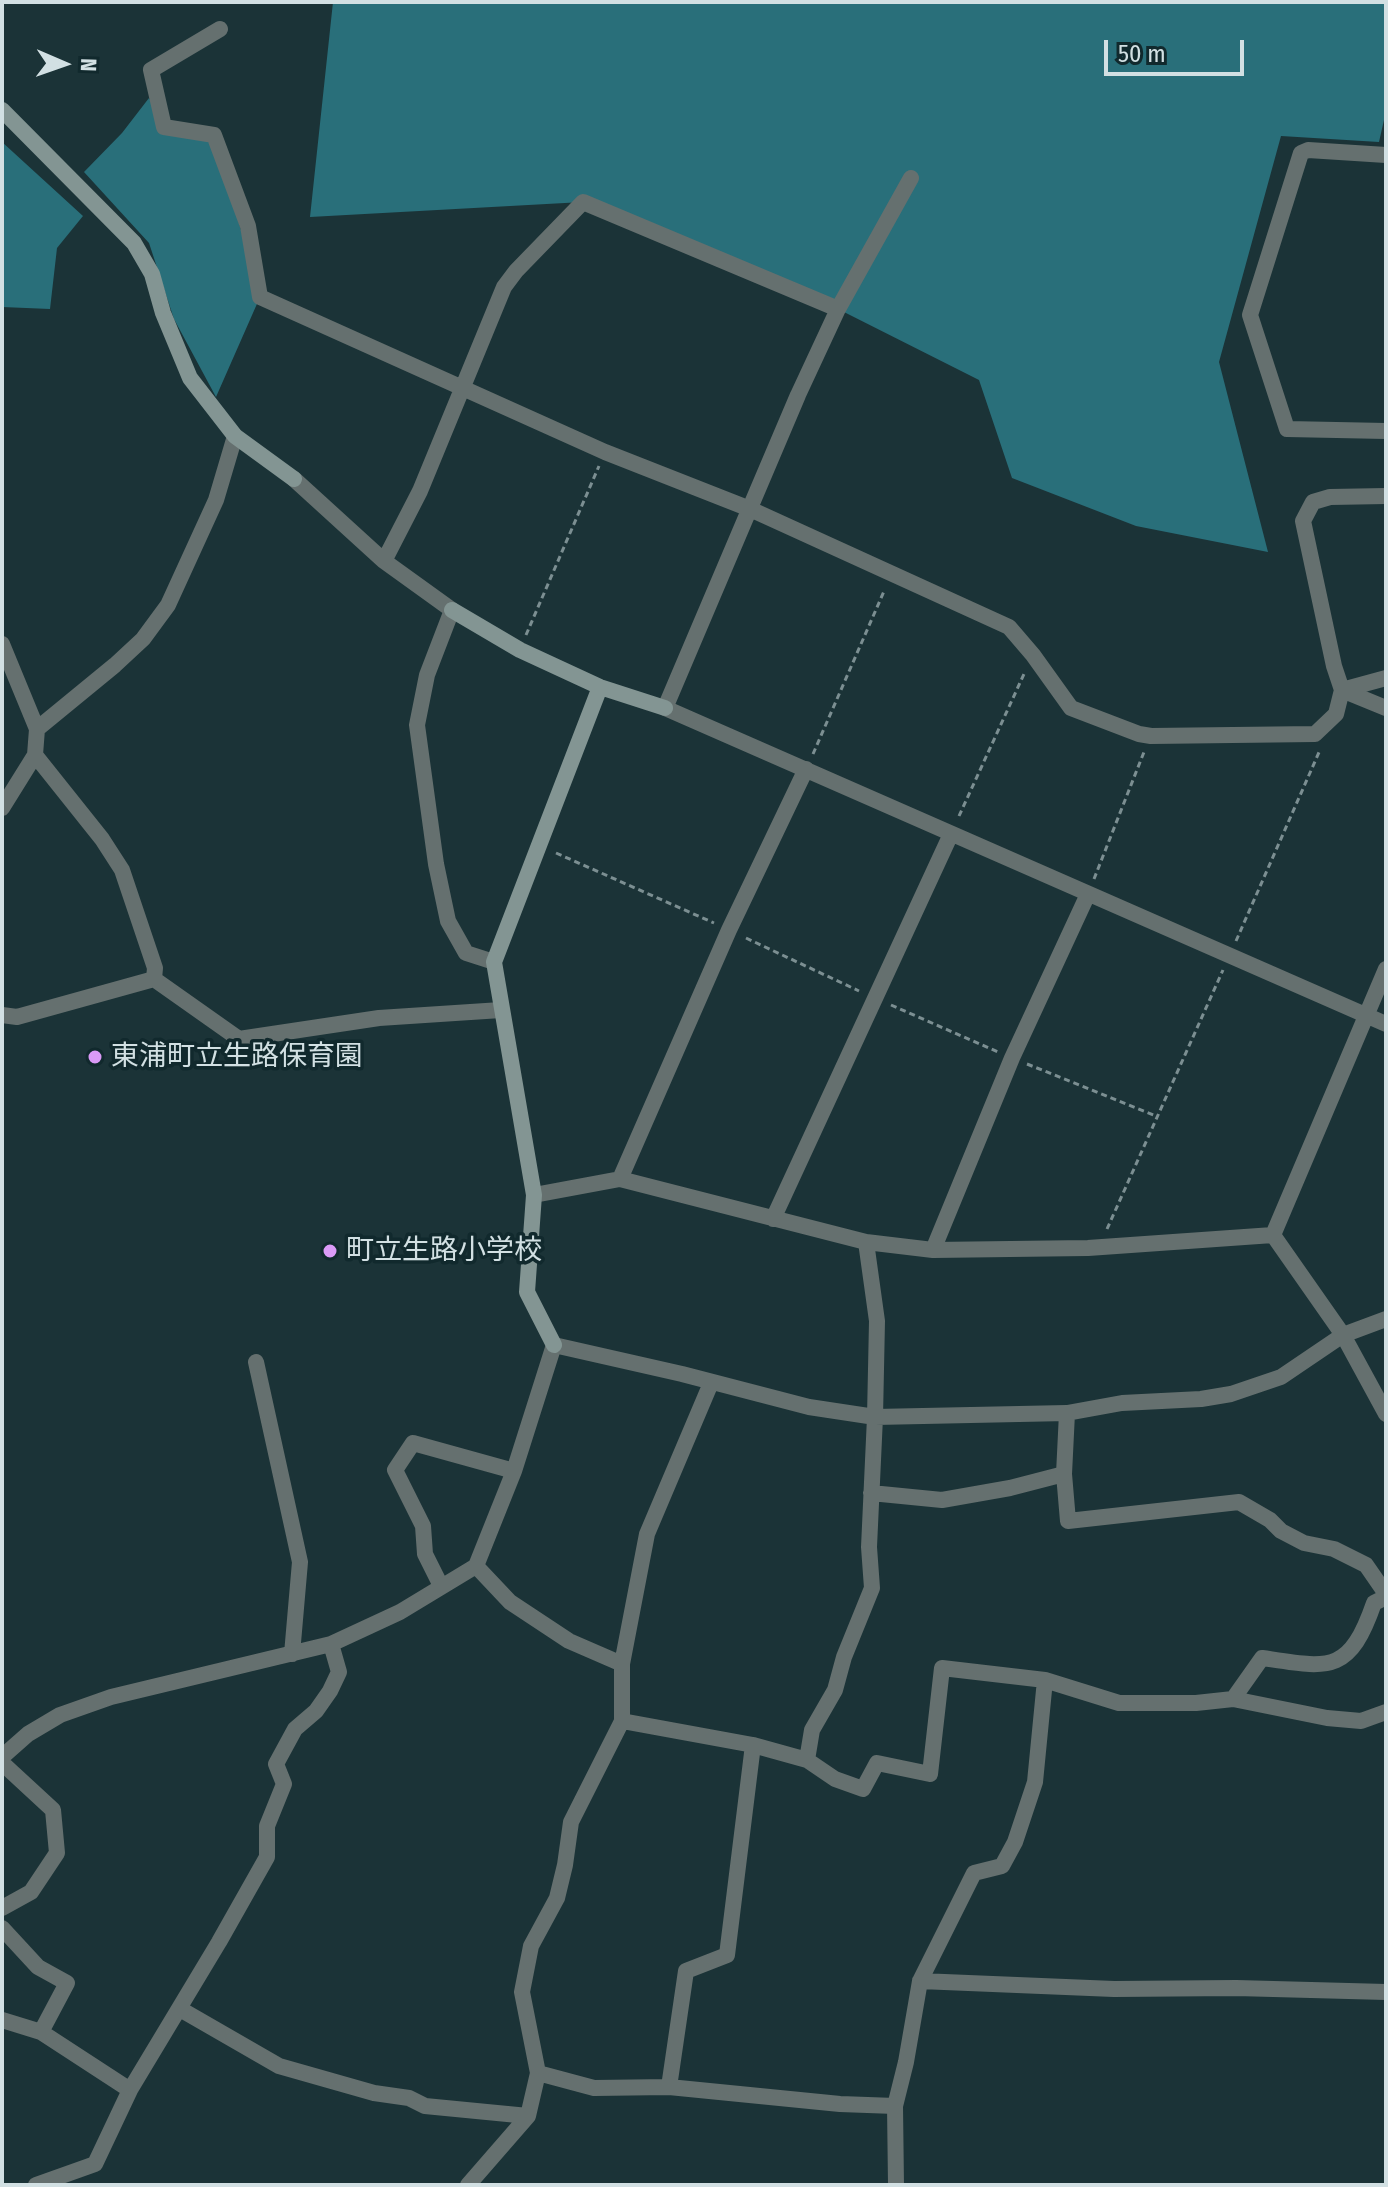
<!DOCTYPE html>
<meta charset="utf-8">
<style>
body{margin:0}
#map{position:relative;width:1388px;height:2187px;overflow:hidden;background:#1b3337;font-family:"Fira Sans Condensed",sans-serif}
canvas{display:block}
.frame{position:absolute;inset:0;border:4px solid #d2e0e3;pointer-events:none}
.north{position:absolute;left:24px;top:24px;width:80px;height:80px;-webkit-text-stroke:6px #11292d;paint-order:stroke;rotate:92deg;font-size:22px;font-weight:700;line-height:32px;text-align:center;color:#d2e0e3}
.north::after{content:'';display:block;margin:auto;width:28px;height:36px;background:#d2e0e3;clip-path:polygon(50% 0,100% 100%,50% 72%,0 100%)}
.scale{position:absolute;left:1104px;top:40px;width:140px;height:36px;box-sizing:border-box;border:4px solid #d2e0e3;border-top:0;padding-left:10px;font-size:24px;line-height:28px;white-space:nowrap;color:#d2e0e3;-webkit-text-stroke:6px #11292d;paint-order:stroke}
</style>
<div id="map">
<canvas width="1388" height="2187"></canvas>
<div class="frame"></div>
<div class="north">N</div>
<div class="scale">50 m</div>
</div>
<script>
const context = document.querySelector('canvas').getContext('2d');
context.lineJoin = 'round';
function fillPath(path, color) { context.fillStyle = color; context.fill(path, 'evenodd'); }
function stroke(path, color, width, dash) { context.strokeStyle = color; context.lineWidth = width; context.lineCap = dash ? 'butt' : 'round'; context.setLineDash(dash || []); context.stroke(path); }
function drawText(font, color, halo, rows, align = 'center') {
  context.font = font + ' "Fira Sans Condensed","Noto Sans JP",sans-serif'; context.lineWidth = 7; context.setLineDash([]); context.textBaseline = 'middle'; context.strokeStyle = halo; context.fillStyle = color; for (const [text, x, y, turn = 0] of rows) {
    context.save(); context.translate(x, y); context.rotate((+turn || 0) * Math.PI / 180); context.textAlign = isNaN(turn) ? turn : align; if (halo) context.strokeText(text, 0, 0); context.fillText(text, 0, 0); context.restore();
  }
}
fillPath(new Path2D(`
 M333 2H1386V111L1379 142 1281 136 1219 362 1268 552 1136 526 1012 478 979 380 838 309 583 202 310 217Z
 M149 98 164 126 214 135 260 297 216 397 174 319 149 243 84 172 122 133Z
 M2 142 83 216 57 248 50 309 2 307Z`), '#296f7a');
stroke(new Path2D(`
 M526 635 599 466
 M813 754 885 589
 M959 816 1024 674
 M556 853 714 923
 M1094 879 1144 752
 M746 938 859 991
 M1236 941 1320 750
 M891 1005 998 1052
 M1027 1064 1156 1116
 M1107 1229 1223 970`), '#7c8f92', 3, [6, 4]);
stroke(new Path2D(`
 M220 29 151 70 164 127 214 135 248 226 260 297 605 452 750 509 1009 627 1033 655 1071 708 1139 734 1151 736 1315 734 1336 714 1342 690 1334 666 1303 521 1313 502 1330 497 1386 496
 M1386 155 1308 150 1301 153 1250 315 1287 429 1386 431
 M838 309 911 178
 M294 479 384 561 452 610 427 675 417 725 436 864 448 921 466 953 494 962
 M384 561 420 491 504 287 516 271 583 202 838 309 798 395 665 708 1386 1024
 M2 644 37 729 35 755 2 808
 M1342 690 1386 708
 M1342 690 1386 678
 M37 729 115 665 143 639 168 605 216 500 235 436
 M35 755 102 839 122 870 155 968 154 979
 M2 1015 17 1017 154 979 239 1039 379 1018 501 1010
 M620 1179 729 930 806 769
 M534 1195 620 1179 866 1242 933 1250 1088 1248 1273 1235
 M773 1219 951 834
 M1273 1235 1386 969
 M1273 1235 1343 1335 1386 1414
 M933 1250 1012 1058 1088 894
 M256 1362 300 1562 292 1654
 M1064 1474 1068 1521 1239 1502 1270 1520 1281 1531 1304 1543 1334 1549 1366 1565 1386 1594
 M871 1493 942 1500 1010 1488 1064 1474 1067 1413
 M476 1566 510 1602 569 1641 622 1664
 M441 1586 425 1554 423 1526 395 1470 413 1443 514 1471
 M1233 1699 1327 1718 1361 1721 1386 1712
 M622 1721 753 1745 807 1760 835 1779 863 1789 877 1763 930 1774 942 1668 1045 1680 1119 1703H1196L1233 1699 1262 1658C1329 1668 1349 1675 1374 1603L1386 1597
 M2 1757 28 1734 60 1715 111 1697 331 1644 400 1612 476 1566 514 1471 554 1345 682 1374 809 1407 875 1417 1067 1413 1122 1403 1201 1399 1231 1394 1281 1377 1343 1335 1386 1319
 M807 1760 812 1730 835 1690 844 1657 872 1588 869 1547 875 1417 877 1321 866 1242
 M2 1763 53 1810 57 1853 31 1892 2 1908
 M2 1928 38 1967 67 1983 41 2032 2 2020
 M920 1981 1114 1989 1236 1988 1386 1992
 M180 2009 279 2066 374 2093 409 2098 425 2106 528 2116
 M41 2032 130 2090
 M538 2073 594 2088 669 2087 840 2104 895 2106
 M669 2087 686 1971 727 1955 753 1745
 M36 2185 95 2164 130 2090 219 1942 267 1857V1826L284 1784 276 1764 295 1729 316 1711 330 1691 339 1672 331 1644
 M468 2185 528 2116 538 2073 522 1992 531 1946 557 1898 565 1865 571 1822 622 1721V1664L647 1534 711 1383
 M896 2185 895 2106 906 2062 920 1981 974 1873 1002 1866 1015 1842 1035 1782 1045 1680`), '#65706f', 16);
stroke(new Path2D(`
 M2 110 134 243 152 274 163 313 190 378 235 436 294 479
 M452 610 520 650 600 687 665 708
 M554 1345 527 1292 534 1195 494 962 600 687`), '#839593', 16);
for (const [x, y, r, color] of [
 [95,1057,8,"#da9af6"],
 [330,1251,8,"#da9af6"]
]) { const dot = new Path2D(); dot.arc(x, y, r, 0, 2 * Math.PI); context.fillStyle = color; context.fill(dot); stroke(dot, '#11292d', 3); }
drawText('28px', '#d2e0e3', '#11292d', [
 ["東浦町立生路保育園",111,1057],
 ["町立生路小学校",346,1251]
], 'left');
</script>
